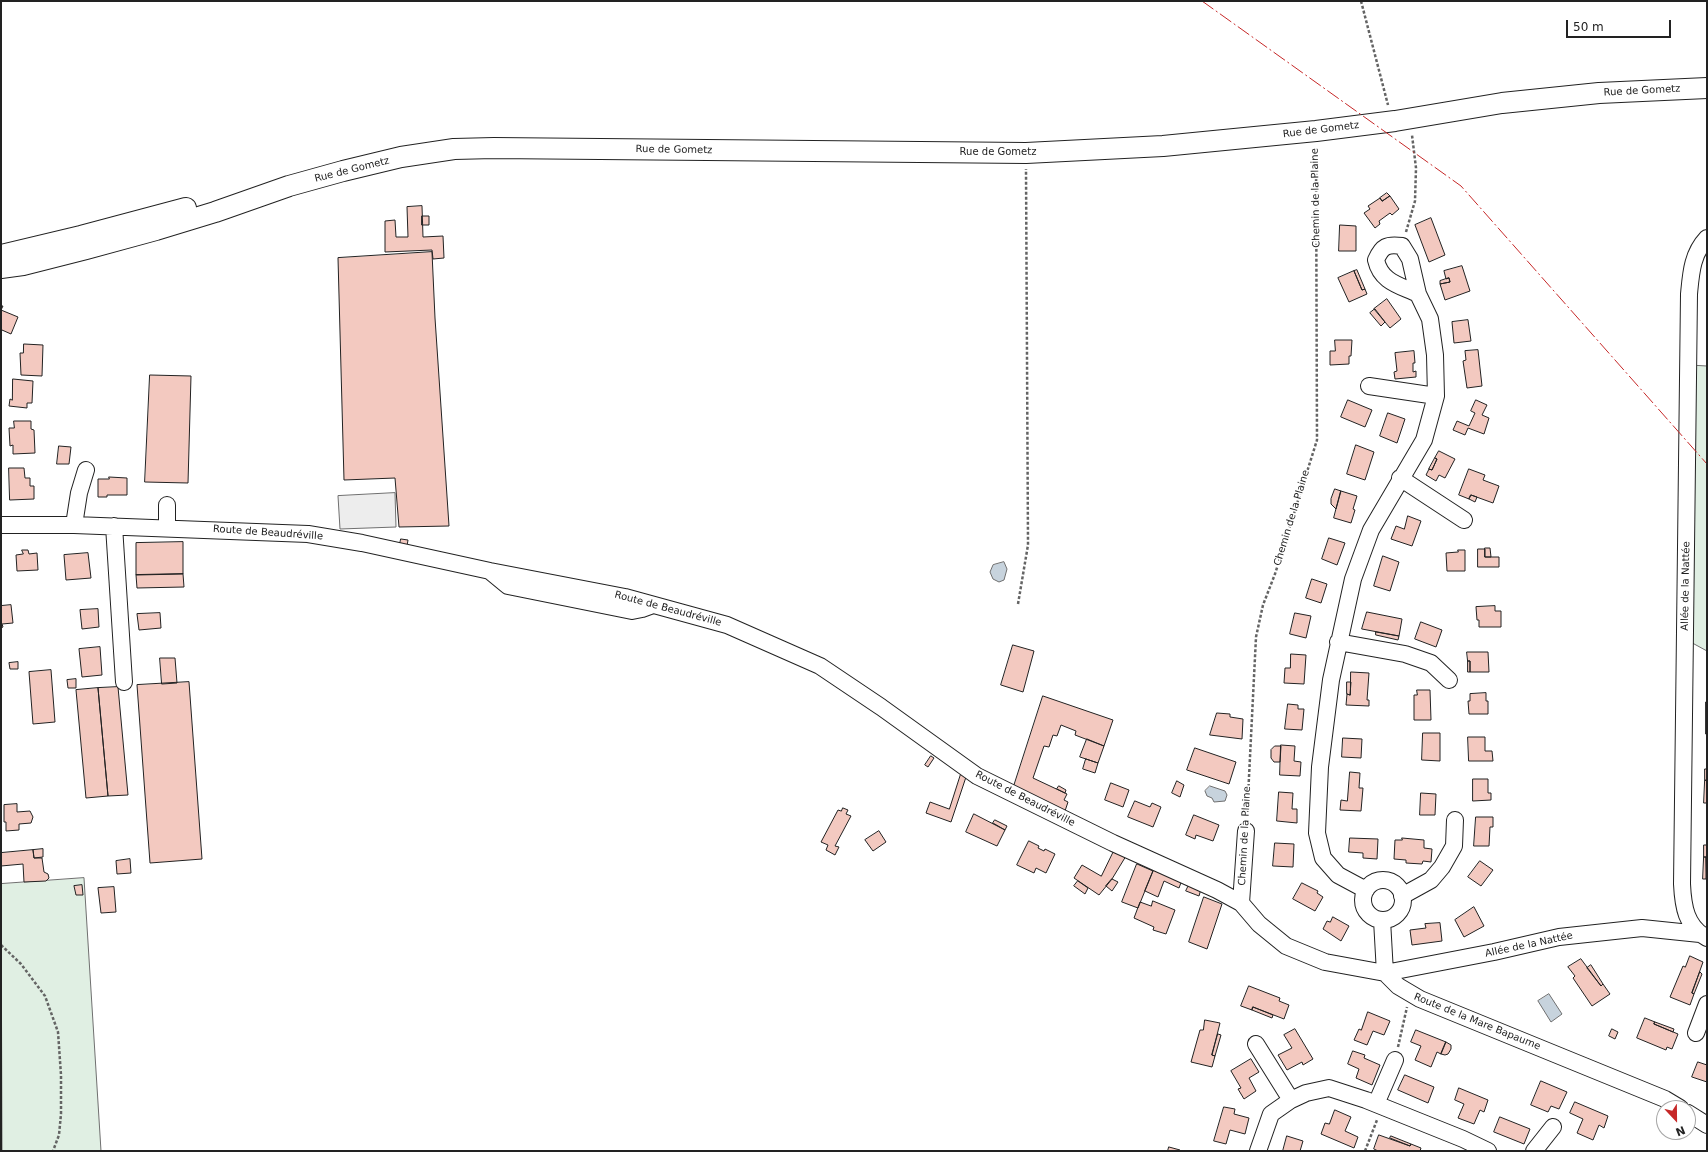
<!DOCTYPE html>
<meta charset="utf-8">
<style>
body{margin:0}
#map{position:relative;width:1708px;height:1152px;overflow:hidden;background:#fff;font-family:"DejaVu Sans",sans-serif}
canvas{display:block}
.frame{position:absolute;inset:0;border:2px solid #222;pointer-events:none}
.north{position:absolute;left:1656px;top:1100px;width:40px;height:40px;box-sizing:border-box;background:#fff;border:1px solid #a7a7a7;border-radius:50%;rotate:158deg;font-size:11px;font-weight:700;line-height:16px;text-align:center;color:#222}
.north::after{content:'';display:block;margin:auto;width:14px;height:18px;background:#c62828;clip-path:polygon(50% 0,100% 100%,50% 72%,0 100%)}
.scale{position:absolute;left:1566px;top:20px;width:105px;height:18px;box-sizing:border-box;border:2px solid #222;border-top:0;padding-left:5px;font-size:12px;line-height:14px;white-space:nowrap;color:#222;-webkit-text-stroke:3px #fff;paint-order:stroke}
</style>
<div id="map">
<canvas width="1708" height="1152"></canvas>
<div class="frame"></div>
<div class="north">N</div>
<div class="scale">50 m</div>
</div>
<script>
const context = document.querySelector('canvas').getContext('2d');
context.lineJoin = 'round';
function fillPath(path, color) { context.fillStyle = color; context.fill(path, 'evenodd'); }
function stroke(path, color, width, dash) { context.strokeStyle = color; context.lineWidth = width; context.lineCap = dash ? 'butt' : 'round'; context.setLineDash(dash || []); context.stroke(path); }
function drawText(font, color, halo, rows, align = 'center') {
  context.font = font + ' "DejaVu Sans",sans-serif'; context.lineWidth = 3; context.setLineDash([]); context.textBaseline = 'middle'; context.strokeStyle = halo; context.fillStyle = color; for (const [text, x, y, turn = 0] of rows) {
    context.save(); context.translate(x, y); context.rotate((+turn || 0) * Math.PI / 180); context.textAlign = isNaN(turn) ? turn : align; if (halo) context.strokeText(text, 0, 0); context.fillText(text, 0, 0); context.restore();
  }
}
const green = new Path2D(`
 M1689 365 1707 366V651L1685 639Z
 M84 878 101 1151H2L1 884Z`);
fillPath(green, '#e0efe3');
stroke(green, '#6f6f6f', 1);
const parking = new Path2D(`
 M395 493 396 527 340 529 338 496Z`);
fillPath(parking, '#ededed');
stroke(parking, '#6f6f6f', 1);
const water = new Path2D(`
 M1004 562 1007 569 1004 580 999 582 993 579 990 572 993 565Z
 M1210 786 1225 791 1227 795 1225 801 1214 802 1212 798 1207 796 1205 791Z
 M1549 994 1562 1014 1551 1022 1538 1001Z`);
fillPath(water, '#c7d3dd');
stroke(water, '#6f6f6f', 1);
const building = new Path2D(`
 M1387 193 1390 196 1382 201 1380 198Z
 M1390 196 1399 209 1392 215 1390 213 1379 221 1380 224 1375 228 1364 213 1370 209 1368 206 1380 198 1382 201Z
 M422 206 423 237 443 236 444 258 433 259 432 250 385 252V221L395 220 396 237H408L407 207Z
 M422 216H429V225H422Z
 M1431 218 1445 255 1429 262 1415 225Z
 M1340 225 1356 226V251H1339Z
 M432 252 435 318 449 526 399 527 395 478 344 480 338 258Z
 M1462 266 1470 291 1445 300 1440 284 1450 282 1449 278 1446 279 1444 271Z
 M1357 270 1365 289 1362 290 1354 271Z
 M1354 271 1362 290 1365 289 1367 294 1349 302 1338 278Z
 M1449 278 1450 282 1440 284V281Z
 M1387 299 1401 319 1390 328 1374 309Z
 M1 306H3L1 310 18 317 11 334 2 330 1 332Z
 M1375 309 1385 322 1381 326 1370 313Z
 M1468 320 1471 341 1454 343 1452 322Z
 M1335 340H1352L1351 356H1349V364L1330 365V351H1335Z
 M24 344 43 345 42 376 21 375 20 353H23Z
 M1478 350 1482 386 1467 388 1463 361 1466 360 1465 351Z
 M1414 351 1415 363H1413V372L1416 371V377L1395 379 1394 372 1397 371 1395 353Z
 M150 375 191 376 188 483 145 482Z
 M13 379 33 381 32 403H27V408L9 406 10 399 12 400Z
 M1348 400 1372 410 1365 427 1341 417Z
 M1476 400 1487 405 1482 415 1489 418 1484 434 1468 428 1465 435 1453 430 1457 421 1469 426 1475 413 1471 411Z
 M1388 413 1405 419 1397 443 1380 436Z
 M14 421H31V429L34 430 35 453 13 454V445L10 446 9 428H14Z
 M1356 445 1374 452 1365 480 1347 474Z
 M59 446 71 447 69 464H57Z
 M1439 451 1455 459 1445 478 1439 475 1436 481 1426 475 1429 469 1432 470 1437 459 1435 458Z
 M1435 458 1437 459 1432 470 1429 469Z
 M9 468H24L25 478H30V486H34V499L10 500Z
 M1469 469 1485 475 1483 480 1499 486 1493 503 1471 495 1469 499 1459 495Z
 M109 477 127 478V495H107V497H98V479H109Z
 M1335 489 1341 491 1336 509 1331 504V499Z
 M1341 491 1357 496 1353 509 1355 510 1351 523 1334 518Z
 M1471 495 1477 497 1475 502 1469 499Z
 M1408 516 1421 521 1412 546 1391 539 1396 526 1404 529Z
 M1329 538 1345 543 1337 565 1322 559Z
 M401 539 408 540 407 546 400 544Z
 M183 542V574L136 575V543Z
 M1485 548H1490L1491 557H1485Z
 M1478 549H1485V557H1499V567H1478Z
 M22 550H28L29 554 37 553 38 570 17 571 16 555 23 554Z
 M1458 550H1465V571H1447L1446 553 1458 552Z
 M88 553 91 578 66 580 64 555Z
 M1383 556 1399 562 1390 591 1374 586Z
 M183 574 184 587 137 588 136 575Z
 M1312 579 1327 584 1321 603 1306 598Z
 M11 605 13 623 2 624 3 627 1 628V606Z
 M1495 606V611H1501V627H1479V620H1477L1476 607Z
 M98 609 99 627 82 629 80 610Z
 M1367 612 1402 619 1399 636 1362 629Z
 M160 613 161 628 139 630 137 614Z
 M1295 613 1311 616 1306 638 1290 634Z
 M1421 622 1442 630 1436 647 1415 639Z
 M1376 632 1399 636 1398 640 1376 635Z
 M1013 645 1034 651 1023 692 1001 685Z
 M100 647 102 675 82 677 79 649Z
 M1467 652H1488L1489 672H1470V661H1468Z
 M1291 654 1306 655 1304 684 1284 683 1285 668H1290Z
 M160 658H175L177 683 162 684Z
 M1468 661H1470V672H1468Z
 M18 662V669H10L9 663Z
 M51 670 55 722 33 724 29 672Z
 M1351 672 1369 673 1367 700H1369V706L1346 705 1347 694 1350 695Z
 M76 679V688H68L67 680Z
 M189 682 202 859 150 863 137 685Z
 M1347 682H1351L1350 695 1347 694Z
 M118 687 128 795 108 796 98 688Z
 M98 688 108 796 86 798 76 690Z
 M1417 690H1430L1431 720H1414V695H1417Z
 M1486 693V701H1488V714H1469L1468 701H1470V694Z
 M1043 696 1113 720 1104 746 1075 735 1076 731 1061 725 1057 736 1053 735 1049 747 1044 746 1033 778 1067 794 1064 800 1068 802 1065 811 1014 786Z
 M1706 702H1707V734H1706Z
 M1288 704 1298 705V709H1304L1302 730 1285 729Z
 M1217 713 1230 714V717L1243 719 1242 739 1210 735Z
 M1423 733H1440V761L1422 760Z
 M1468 737H1485V751H1492L1493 761H1469Z
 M1343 738 1362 739 1361 758 1342 757Z
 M1087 739 1104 746 1098 763 1080 757Z
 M1281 745 1295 746 1294 761 1301 762 1300 776 1280 775Z
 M1275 746H1281L1280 762H1274L1271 758V750Z
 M1195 748 1236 762 1229 784 1187 770Z
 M931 756 934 758 928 767 925 765Z
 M1086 759 1098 763 1095 773 1083 769Z
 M1705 769H1707V803V781L1705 780Z
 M1350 772 1360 773 1359 788H1363L1361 811 1340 810 1341 800 1347 801Z
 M961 774 966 777 951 822 926 813 930 802 949 809Z
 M1473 779H1488V793H1491V800L1473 801Z
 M1705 780 1707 781V803H1704Z
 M1177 781 1184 785 1180 797 1172 793Z
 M1111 783 1129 790 1123 807 1105 800Z
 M1059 786 1066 790 1065 793 1057 789Z
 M1279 792 1293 793 1292 809H1297V823L1277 821Z
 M1421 793 1436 794 1435 815H1420Z
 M1135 801 1150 807 1152 803 1161 807 1153 827 1128 817Z
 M17 804V812L30 811 33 817 31 823 19 824V830L6 831V822H4V805Z
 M843 808 848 810 846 814 851 816 835 846 839 847 835 855 826 850 828 845 821 842 838 810 841 811Z
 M974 814 1005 830 997 846 966 832Z
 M1194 815 1219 825 1213 841 1196 835 1195 839 1186 835Z
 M1476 817H1493V827H1490L1489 846H1474Z
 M995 820 1007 826 1005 830 993 823Z
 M879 831 886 842 873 851 865 840Z
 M1350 838 1378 839 1377 859 1363 858V853L1349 852Z
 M1402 838 1424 840V848L1432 849 1431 862 1423 861 1422 864 1406 863V860L1394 859 1395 840H1402Z
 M1029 841 1039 846 1038 848 1044 851 1045 849 1055 854 1046 873 1036 868 1034 873 1017 865Z
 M1275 843 1294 844 1293 867 1273 866Z
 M1704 845H1707V890L1706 857H1704Z
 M43 849V857L34 858 33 850Z
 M33 850 34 858H42L44 872 48 874 49 878 46 881 24 882 23 864 1 866V853Z
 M1114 851 1126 856 1112 879 1099 895 1074 878 1082 865 1101 876Z
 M1704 857H1706V879H1703Z
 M130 859 131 873 117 874 116 861Z
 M1480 861 1493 870 1481 886 1468 877Z
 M1137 864 1153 871 1138 908 1122 902Z
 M1155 867 1182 880 1179 888 1164 881 1158 897 1145 891Z
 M1112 879 1118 882 1112 891 1106 886Z
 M1078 881 1088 888 1085 894 1074 886Z
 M1190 883 1201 889 1199 896 1186 891Z
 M1302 883 1318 891 1317 893 1323 897 1315 911 1293 899Z
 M82 885 83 895H76L74 886Z
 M114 887 116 912 101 913 98 888Z
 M1204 897 1222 904 1207 949 1189 942Z
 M1153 901 1175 910 1166 934 1153 930 1154 927 1134 918 1140 902 1151 906Z
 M1474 907 1484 926 1464 937 1455 920Z
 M1333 917 1349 926 1341 941 1323 929 1327 921 1330 922Z
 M1440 923 1442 941 1412 945 1410 930 1426 928 1425 924Z
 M1690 956 1703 962 1692 993 1694 994 1690 1005 1670 997 1683 966 1685 967Z
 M1581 959 1601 986 1603 984 1610 994 1592 1006 1573 978 1575 976 1568 967Z
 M1591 965 1603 984 1601 986 1587 968Z
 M1700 972 1702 974 1694 994 1692 993Z
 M1249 986 1280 998 1279 1001 1289 1005 1284 1019 1253 1007 1252 1010 1241 1006Z
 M1253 1007 1273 1015 1272 1018 1252 1010Z
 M1368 1012 1390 1021 1384 1035 1373 1031 1367 1045 1354 1040 1359 1029 1361 1030Z
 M1645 1018 1655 1022 1654 1024 1678 1034 1672 1049 1667 1047 1666 1050 1637 1038Z
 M1205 1020 1220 1023 1212 1055 1215 1056 1212 1067 1191 1062 1200 1030H1203Z
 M1655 1022 1674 1029 1673 1032 1654 1024Z
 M1295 1029 1313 1059 1303 1065 1302 1062 1287 1070 1278 1055 1292 1048 1284 1035Z
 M1612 1029 1618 1032 1615 1039 1609 1036Z
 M1416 1030 1446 1042 1441 1054 1437 1052 1431 1067 1415 1060 1421 1046 1411 1042Z
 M1218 1034 1221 1035 1215 1056 1212 1055Z
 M1446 1042 1451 1045V1049L1448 1054 1445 1055 1441 1054Z
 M1353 1051 1365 1055 1364 1058 1380 1065 1372 1085 1356 1078 1359 1069 1348 1064Z
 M1251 1059 1259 1072 1249 1078 1256 1091 1244 1099 1238 1089 1241 1088 1231 1071Z
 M1698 1062 1707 1065V1082L1692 1077Z
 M1405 1075 1434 1087 1428 1103 1398 1090Z
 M1541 1081 1567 1092 1559 1109 1551 1106 1548 1112 1531 1105Z
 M1459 1088 1488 1100 1484 1112 1480 1110 1474 1124 1458 1118 1464 1104 1455 1100Z
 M1575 1102 1608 1116 1604 1128 1599 1125 1593 1140 1577 1133 1583 1119 1570 1113Z
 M1224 1107 1235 1109 1234 1114 1249 1118 1245 1134 1230 1130 1226 1144 1214 1141Z
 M1335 1110 1351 1117 1345 1131 1358 1137 1354 1148 1321 1134 1325 1123 1329 1124Z
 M1500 1117 1530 1129 1524 1144 1494 1132Z
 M1379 1135 1410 1146 1411 1144 1421 1148 1420 1151H1378L1374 1149Z
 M1287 1136 1303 1141 1300 1151H1283Z
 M1391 1136 1411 1144 1410 1146 1390 1138Z
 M1169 1147 1180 1150V1151H1168Z`);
fillPath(building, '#f3c9c0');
stroke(building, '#222', 1);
const minor = new Path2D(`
 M1707 238C1692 254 1691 273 1689 294L1682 884C1683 906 1686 927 1707 938
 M1369 386 1436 396
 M1400 478 1464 520
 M167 505V527
 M1 525H74L308 534 362 543 490 571 625 597 727 625 820 666 881 707 977 776 1113 843 1217 890 1241 903 1259 924 1286 946 1325 962 1385 973 1398 986 1420 999 1665 1099 1680 1108
 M74 525 79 493 86 470
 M114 526 124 682
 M491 572 508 586 632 611 642 609 653 605
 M1338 642 1405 654 1431 663 1449 680
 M1363 900a20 20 0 1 1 40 0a20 20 0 1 1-40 0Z
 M1366 890 1338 875 1323 858 1317 833 1320 767 1331 680 1353 579 1371 530 1424 440 1436 396 1435 355 1430 319 1418 294 1410 259 1402 246C1387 244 1382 246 1376 260 1381 282 1399 285 1418 294
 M1402 896 1431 880 1442 867 1454 846 1455 820
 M1241 903 1246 831
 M1382 920 1385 973 1494 952 1559 937 1642 928 1700 934
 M1696 1033 1707 1004
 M1256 1044 1291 1100
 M1376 1104 1395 1060
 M1688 1113 1707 1125
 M1258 1151 1271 1114 1291 1100 1306 1093 1329 1088 1366 1100 1463 1139 1488 1151
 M1534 1151 1553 1127`);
const major = new Path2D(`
 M1 255 81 236 186 208
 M1 268 23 265 86 249 156 230 215 212 289 186 343 171 401 157 454 149 494 148 1026 153 1163 146 1316 131 1395 121 1502 103 1599 93 1707 88`);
stroke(minor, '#222', 18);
stroke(major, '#222', 22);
stroke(new Path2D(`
 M1361 1 1388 105
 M1406 232 1415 201 1416 168 1412 135
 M1018 604 1028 545 1026 169
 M1247 817 1256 637 1263 605 1275 574 1317 440 1316 147
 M1 945 21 964 45 996 58 1032 61 1075V1114L59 1135 53 1151
 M1398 1047 1407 1007
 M1365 1151 1377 1120`), '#646464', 2.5, [3, 2]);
stroke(minor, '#fff', 16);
stroke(major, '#fff', 20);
stroke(new Path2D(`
 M1202 1 1461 186 1707 464`), '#c62828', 1, [14, 3, 2, 3]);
drawText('10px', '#222', '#fff', [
 ["Rue de Gometz",1642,91,-3],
 ["Rue de Gometz",1321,130,-7],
 ["Rue de Gometz",674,150,1],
 ["Rue de Gometz",998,152],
 ["Rue de Gometz",352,170,-14],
 ["Chemin de la Plaine",1316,198,-91],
 ["Chemin de la Plaine",1292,518,-73],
 ["Route de Beaudréville",268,533,4],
 ["Allée de la Nattée",1686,586,-89],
 ["Route de Beaudréville",668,609,15],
 ["Route de Beaudréville",1025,799,27],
 ["Chemin de la Plaine",1245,836,-87],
 ["Allée de la Nattée",1529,945,-12],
 ["Route de la Mare Bapaume",1477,1022,22]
]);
</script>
